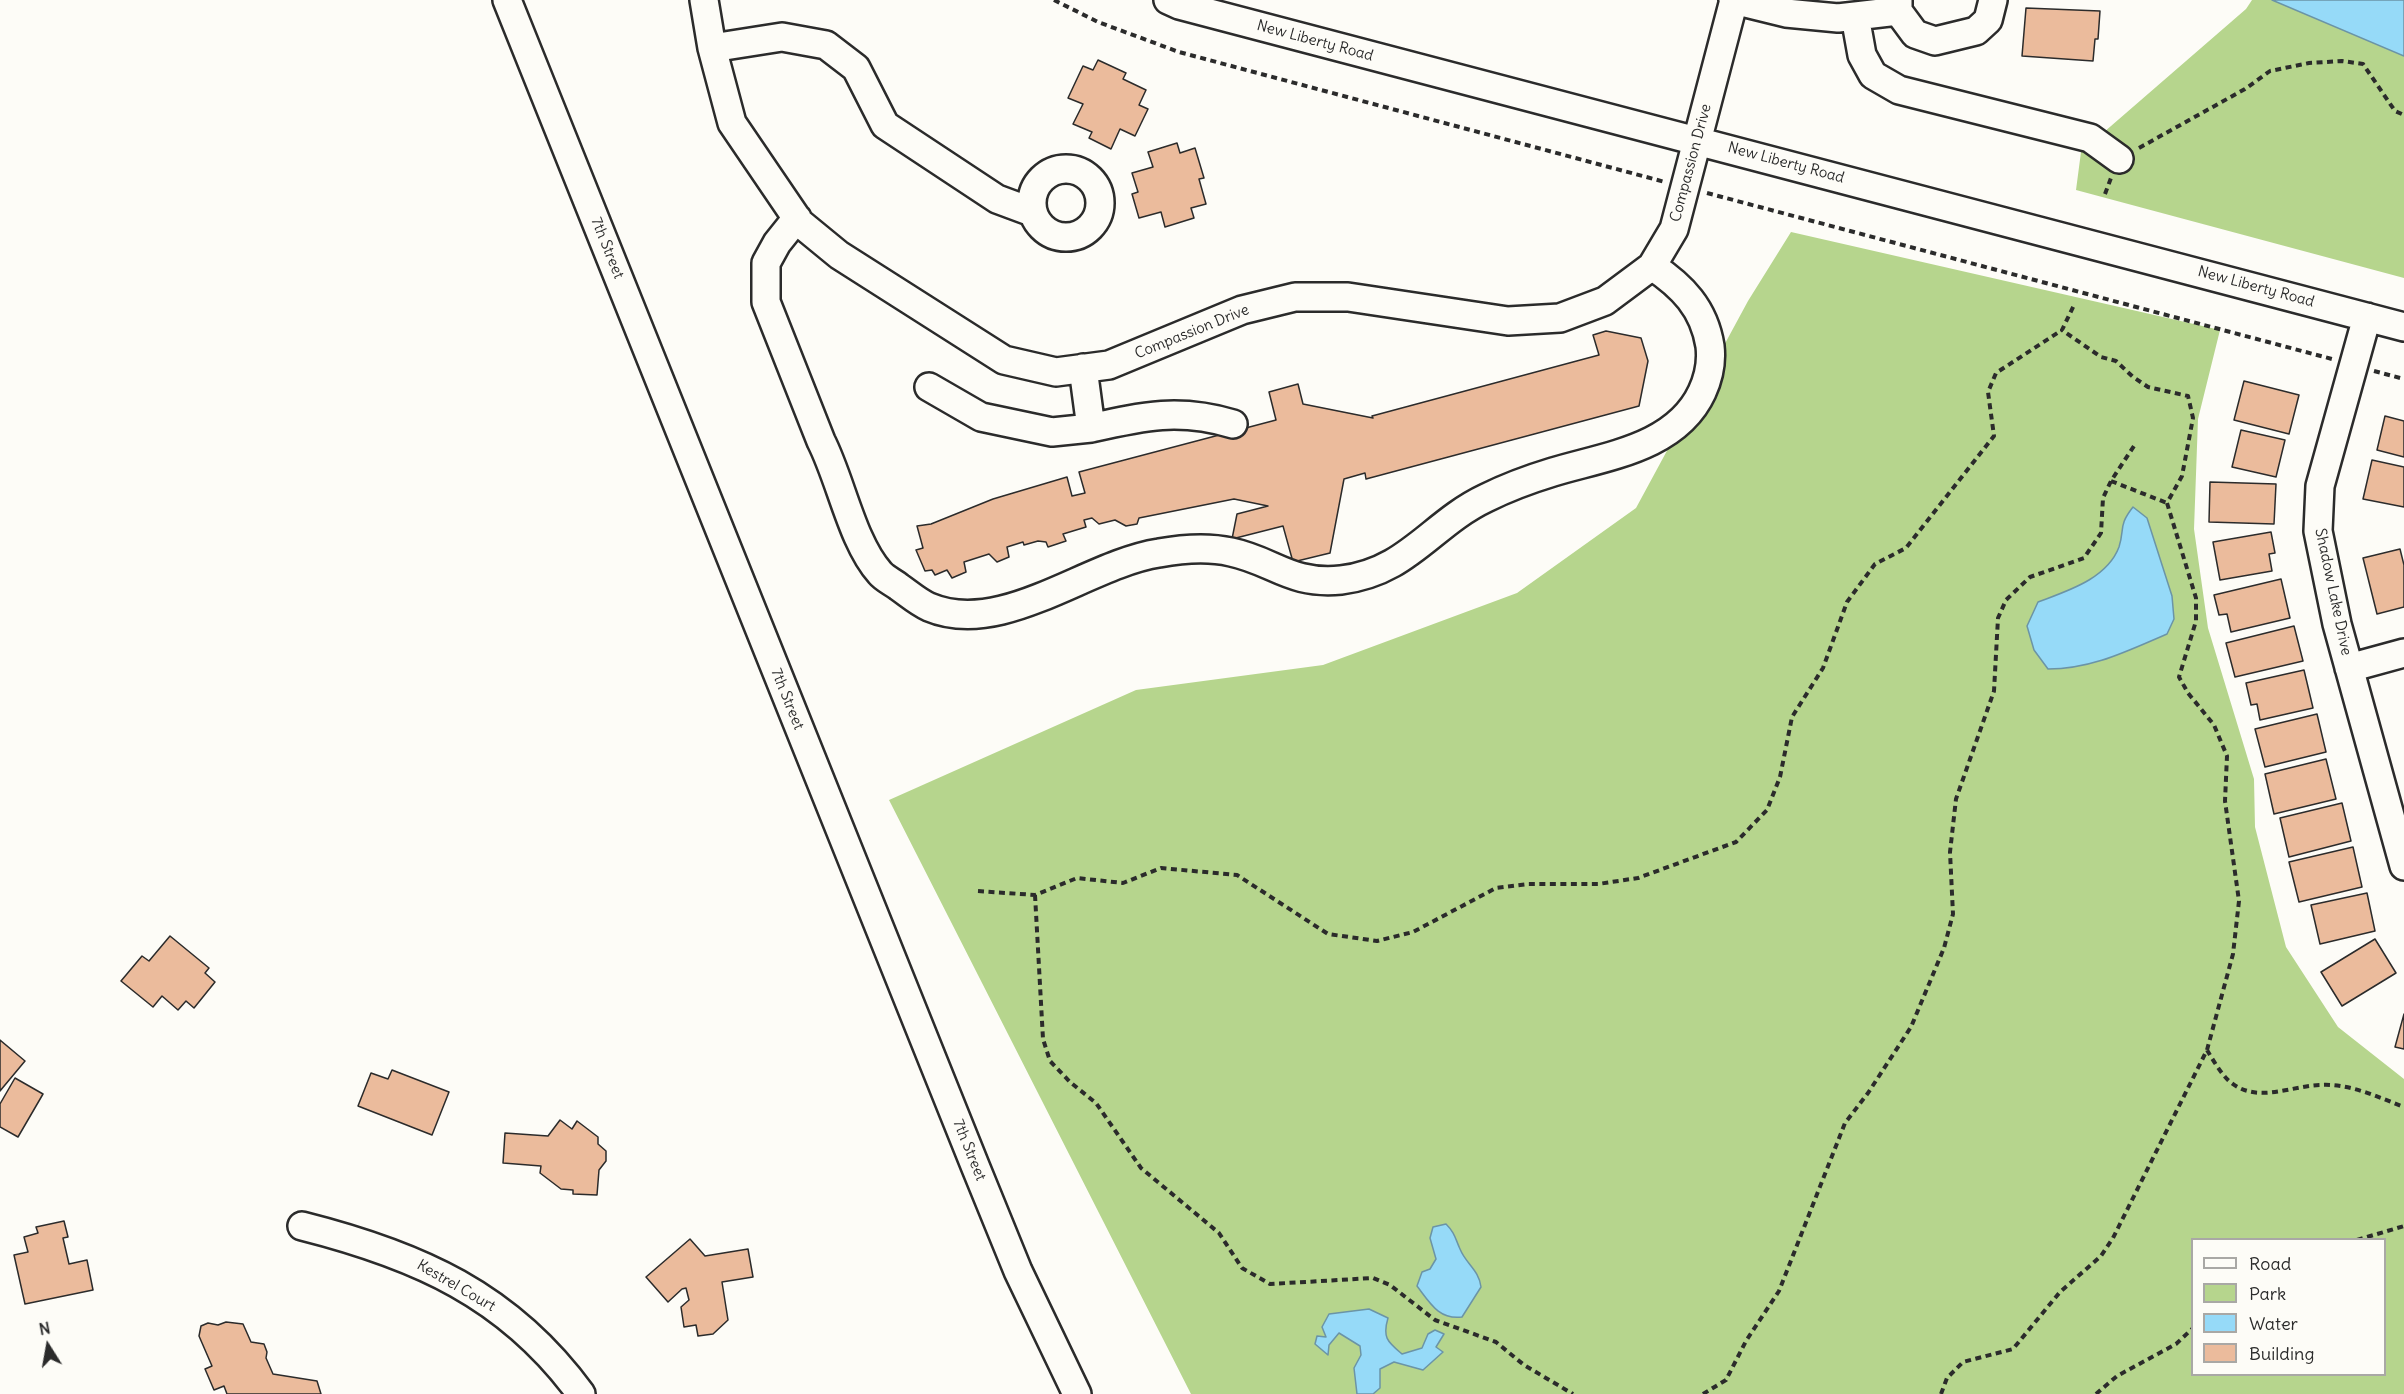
<!DOCTYPE html>
<style>
body{margin:0}
#map{position:relative;width:2404px;height:1394px;overflow:hidden;background:#fdfcf7;font-family:Delius,sans-serif}
canvas{display:block}
.legend{position:absolute;left:2191px;top:1238px;width:195px;height:138px;box-sizing:border-box;background:#fdfcf7;border:2px solid #a9a8a5;margin:0;padding:8px 10px;list-style:none;font-size:18px;color:#2b2b2b}
.legend li{display:flex;align-items:center;gap:12px;height:30px}
.legend b{width:30px;border:2px solid #a9a8a5}
.north{position:absolute;left:18px;top:1316px;width:60px;height:60px;-webkit-text-stroke:4px #fdfcf7;paint-order:stroke;rotate:349deg;font-size:16px;font-weight:700;line-height:24px;text-align:center;color:#2b2b2b}
.north::after{content:'';display:block;margin:auto;width:21px;height:27px;background:#2b2b2b;clip-path:polygon(50% 0,100% 100%,50% 72%,0 100%)}
</style>
<div id="map">
<canvas width="2404" height="1394"></canvas>
<ul class="legend">
<li><b style="height:8px;background:#fdfcf7"></b>Road</li>
<li><b style="height:16px;background:#b6d58d"></b>Park</li>
<li><b style="height:16px;background:#96daf8"></b>Water</li>
<li><b style="height:16px;background:#ebbb9c"></b>Building</li>
</ul>
<div class="north">N</div>
</div>
<script>
const context = document.querySelector('canvas').getContext('2d');
context.lineJoin = 'round';
function fillPath(path, color) { context.fillStyle = color; context.fill(path, 'evenodd'); }
function stroke(path, color, width, dash) { context.strokeStyle = color; context.lineWidth = width; context.lineCap = dash ? 'butt' : 'round'; context.setLineDash(dash || []); context.stroke(path); }
function drawText(font, color, halo, rows, align = 'center') {
  context.font = font + ' Delius,sans-serif'; context.lineWidth = 5; context.setLineDash([]); context.textBaseline = 'middle'; context.strokeStyle = halo; context.fillStyle = color; for (const [text, x, y, turn = 0] of rows) {
    context.save(); context.translate(x, y); context.rotate((+turn || 0) * Math.PI / 180); context.textAlign = isNaN(turn) ? turn : align; if (halo) context.strokeText(text, 0, 0); context.fillText(text, 0, 0); context.restore();
  }
}
fillPath(new Path2D(`
 M2252 0H2404V278L2076 190 2081 152 2246 9Z
 M1791 232 2220 330 2198 419 2194 529 2208 628 2254 779 2255 827 2286 947 2338 1027 2404 1079V1394H1191L889 800 1136 690 1323 665 1517 593 1636 508 1748 301ZM2192 1240H2384V1374H2192Z`), '#b6d58d');
const water = new Path2D(`
 M2272 0H2404V56Z
 M2133 507 2147 518 2172 596 2174 619 2167 634C2127 651 2092 669 2048 669L2034 650 2027 626 2038 602C2067 591 2107 579 2119 547 2125 528 2118 526 2133 507Z
 M1446 1224C1455 1233 1455 1238 1460 1249 1466 1264 1479 1270 1481 1287L1462 1317C1439 1320 1430 1303 1417 1286L1422 1272 1430 1269 1436 1259 1430 1238 1433 1227Z
 M1369 1309 1388 1318C1382 1338 1388 1342 1402 1354L1422 1348 1428 1334 1435 1330 1444 1334 1436 1347 1443 1352 1423 1370 1394 1362 1380 1369V1388L1373 1394H1357L1354 1368 1361 1355 1360 1346 1339 1333 1329 1345 1328 1355 1315 1344 1317 1336 1326 1337 1322 1327 1329 1314Z`);
fillPath(water, '#96daf8');
stroke(water, '#6b94a6', 1.5);
const building = new Path2D(`
 M2026 8 2100 11 2098 39H2095L2093 61 2022 56Z
 M1098 60 1126 73 1123 79 1146 90 1139 105 1148 109 1135 136 1120 129 1111 149 1089 138 1092 132 1073 124 1083 104 1068 98 1083 66 1093 70Z
 M1177 143 1180 153 1195 148 1204 178 1199 179 1206 204 1191 208 1194 218 1165 227 1161 212 1139 218 1132 194 1138 192 1132 173 1153 167 1148 152Z
 M1606 331 1641 338 1648 361 1639 406 1366 479 1365 473 1344 479 1330 553 1293 562 1283 526 1232 539 1237 514 1268 506 1234 499 1139 518 1137 524 1126 526 1115 520 1099 524 1092 518 1084 520 1086 527 1063 534 1066 541 1048 547 1046 542 1038 541 1024 545 1023 542 1007 547 1009 557 997 562 989 554 964 562 966 572 952 578 947 570 935 575 932 570 925 571 916 550 923 548 917 526 931 524 993 499 1067 477 1072 496 1085 493 1079 472 1276 420 1269 392 1298 384 1303 404 1373 418 1372 416 1599 355 1593 335Z
 M2244 381 2299 395 2289 434 2234 420Z
 M2385 416 2404 421V457L2377 450Z
 M2241 430 2285 440 2276 477 2232 467Z
 M2372 460 2404 467V507L2363 499Z
 M2210 482 2276 484 2274 524 2209 522Z
 M2271 532 2275 553 2269 554 2272 571 2220 580 2213 542Z
 M2400 549 2404 565V607L2377 614 2363 558Z
 M2281 579 2290 618 2231 632 2227 614 2219 615 2214 595Z
 M2294 626 2303 661 2235 677 2226 643Z
 M2304 670 2313 708 2260 720 2257 704 2251 705 2246 683Z
 M2317 714 2326 752 2265 767 2255 729Z
 M2326 759 2336 799 2274 814 2265 774Z
 M2342 803 2351 841 2289 857 2280 818Z
 M2353 847 2362 887 2299 902 2289 862Z
 M2367 893 2375 931 2320 944 2311 905Z
 M170 936 209 968 205 973 215 982 194 1008 186 1001 178 1010 162 996 153 1007 121 981 142 956 149 961Z
 M2375 939 2396 973 2342 1006 2321 972Z
 M2404 1014V1049L2395 1047Z
 M0 1040 25 1061 0 1091Z
 M392 1070 449 1092 432 1135 358 1106 371 1073 388 1079Z
 M15 1078 43 1094 18 1137 0 1127V1104Z
 M560 1120 572 1129 577 1121 598 1137V1144L606 1151V1161L599 1170 597 1195 573 1194V1190L561 1189 540 1173 541 1166 503 1163 505 1133 548 1136Z
 M64 1221 68 1237 63 1238 69 1264 87 1260 93 1290 25 1304 14 1255 28 1252 24 1237 38 1233 36 1227Z
 M690 1239 705 1256 748 1249 753 1277 722 1282 728 1320 713 1334 698 1336 696 1325 684 1327 681 1307 689 1300 686 1288 682 1289 668 1302 646 1277Z
 M226 1322 243 1324 251 1342 264 1344 267 1352 266 1358 273 1374 317 1381 321 1394H227L224 1386 214 1390 205 1369 212 1366 199 1336 201 1326 208 1323 218 1325Z`);
fillPath(building, '#ebbb9c');
stroke(building, '#2b2b2b', 1.5);
const minor = new Path2D(`
 M507 0 976 1168 1018 1271 1077 1394
 M704 0 712 48 732 123 800 223 839 255 1004 360 1056 372 1109 365 1242 310 1295 297H1348L1508 321 1560 318 1605 301 1652 266 1674 229 1734 0
 M1168 0 1179 5 2404 327
 M1733 0 1786 13 1838 18 1898 11
 M1898 0V11L1915 34 1935 41 1976 31 1988 20 1993 0
 M1855 16 1862 55 1873 75 1899 90 2090 138 2119 159
 M712 48 782 37 826 45 856 68 885 125 997 199 1032 212
 M1032 203a34 34 0 1 1 68 0a34 34 0 1 1-68 0Z
 M797 218 777 243 766 263V302L821 441C841 480 852 542 880 573 885 579 893 582 899 587 909 594 918 602 929 607 1002 638 1087 564 1159 553 1181 549 1209 547 1231 552 1274 561 1290 585 1341 580 1408 572 1431 524 1486 498 1508 487 1530 479 1553 472 1606 456 1676 448 1702 392 1709 377 1712 363 1710 346 1704 308 1682 286 1652 266
 M2367 317 2320 486 2318 531 2337 624 2404 866
 M929 387 981 417 1052 432 1091 428 1083 368
 M1091 428C1144 416 1179 408 1233 424
 M2349 668 2404 653
 M302 1226C417 1255 509 1295 581 1394`);
stroke(minor, '#2b2b2b', 32);
stroke(new Path2D(`
 M1054 0 1098 22 1179 52 1665 182
 M2139 148 2245 89 2270 71 2309 63 2342 61 2363 64 2395 111 2404 115
 M1707 193 2332 359
 M2105 194 2111 178
 M2374 371 2404 379
 M2111 481 2167 503
 M978 891 1035 895 1077 878 1123 883 1161 868 1237 875 1328 934 1377 941 1413 932 1496 888 1528 884H1598L1638 878 1736 842 1767 810 1780 777 1792 717 1823 668 1847 602 1875 564 1906 548 1994 436 1988 392 1996 373 2062 330
 M1035 895 1043 1039 1050 1061 1070 1082 1096 1103 1141 1168 1219 1233 1242 1268 1270 1284 1373 1278 1390 1285 1435 1320 1496 1342 1524 1365 1573 1394
 M2207 1050C2213 1060 2220 1072 2228 1080 2255 1105 2289 1086 2320 1085 2349 1083 2378 1097 2404 1107
 M2357 1240 2404 1226
 M1703 1394 1726 1380 1746 1341 1779 1291 1845 1123 1868 1093 1911 1027 1944 948 1953 914 1950 852 1956 799 1994 691 1998 618 2006 600 2030 577 2084 558 2101 533 2103 498 2111 481 2134 446
 M1941 1394 1947 1378 1963 1362 2013 1349 2060 1292 2101 1256 2113 1238 2207 1050 2233 954 2239 901 2225 801 2227 756 2214 725 2188 693 2179 677 2196 621V598L2167 503 2182 476 2193 418 2188 396 2148 387 2133 377 2116 361 2101 357 2062 330 2075 303
 M2096 1394 2117 1376 2176 1344 2192 1329`), '#2b2b2b', 4, [6, 4.5]);
stroke(minor, '#fdfcf7', 27);
drawText('15px', '#2b2b2b', '#fdfcf7', [
 ["New Liberty Road",1315,41,15],
 ["Compassion Drive",1691,163,-75],
 ["New Liberty Road",1786,163,15],
 ["7th Street",607,248,68],
 ["New Liberty Road",2256,287,15],
 ["Compassion Drive",1192,332,-22],
 ["Shadow Lake Drive",2333,592,78],
 ["7th Street",787,699,68],
 ["7th Street",969,1150,68],
 ["Kestrel Court",456,1286,30]
]);
</script>
